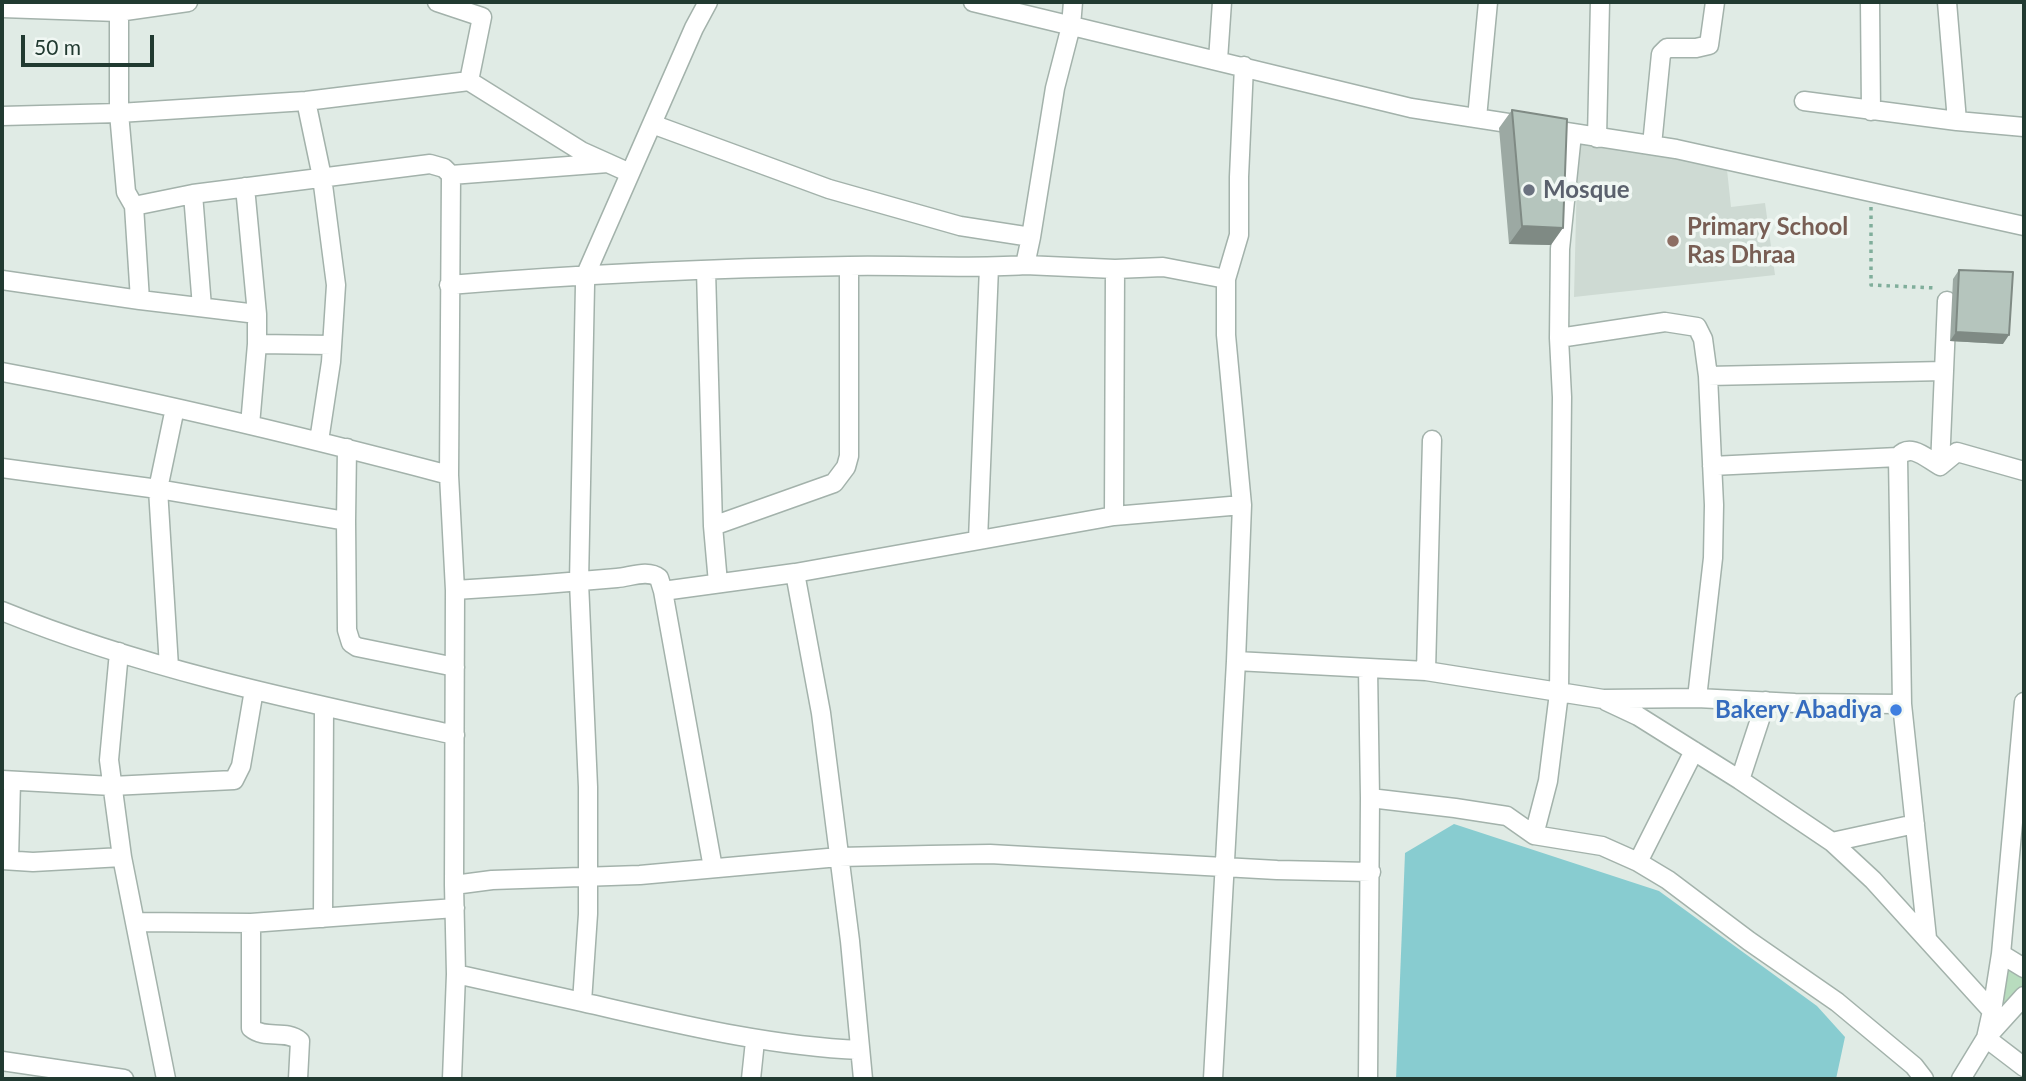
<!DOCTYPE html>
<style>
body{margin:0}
#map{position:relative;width:2026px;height:1081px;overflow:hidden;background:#e0ebe5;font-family:Lato,sans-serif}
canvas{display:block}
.frame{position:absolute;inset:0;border:4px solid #213a31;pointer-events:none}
.scale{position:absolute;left:21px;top:35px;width:133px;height:32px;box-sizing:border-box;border:4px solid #213a31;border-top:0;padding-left:9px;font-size:21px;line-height:24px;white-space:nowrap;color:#213a31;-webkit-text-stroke:5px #f0f7f3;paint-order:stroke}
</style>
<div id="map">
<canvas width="2026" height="1081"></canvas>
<div class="frame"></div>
<div class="scale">50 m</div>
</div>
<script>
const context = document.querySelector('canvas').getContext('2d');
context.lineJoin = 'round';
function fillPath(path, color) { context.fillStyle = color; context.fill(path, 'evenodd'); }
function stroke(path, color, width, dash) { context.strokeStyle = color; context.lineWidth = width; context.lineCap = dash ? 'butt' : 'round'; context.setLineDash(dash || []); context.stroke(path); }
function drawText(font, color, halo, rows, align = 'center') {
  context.font = font + ' Lato,sans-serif'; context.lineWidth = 7; context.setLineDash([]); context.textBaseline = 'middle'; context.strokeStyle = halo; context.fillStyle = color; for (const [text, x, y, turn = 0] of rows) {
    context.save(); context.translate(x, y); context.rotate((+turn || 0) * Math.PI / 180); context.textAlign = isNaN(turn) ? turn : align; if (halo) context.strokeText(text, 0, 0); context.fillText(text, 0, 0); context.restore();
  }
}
fillPath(new Path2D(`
 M1578 135 1725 151 1731 207 1765 203 1775 275 1574 297Z`), '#cedad3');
fillPath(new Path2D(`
 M2002 963 2024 976V984L1991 1016Z`), '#b8dcbe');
fillPath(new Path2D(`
 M1454 824 1659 891 1817 1006 1845 1037 1836 1079H1396L1405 853Z`), '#88ccd0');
const minor = new Path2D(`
 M119 2V113L126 192 134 206 140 300 257 314V344L250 425
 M437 2 482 17 469 81
 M973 2 1411 108 1676 149 2024 226
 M1870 2 1871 111
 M1947 2 1957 121
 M2 8 118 12 188 2
 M1218 60 1222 2
 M306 101 322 177 336 285 331 362 319 441
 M1804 101 1957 121 2024 127
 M2 116 119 113 306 101 469 81 581 151 630 173
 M1477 118 1488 2
 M652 124 829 189 960 226 1031 237 1025 265 1115 269 1163 267 1226 279V335L1242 505
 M1597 138 1600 2
 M1652 145 1661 54 1667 48H1696L1709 45 1715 2
 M451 175 449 475 455 590 454 885 456 974 452 1079
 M245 187 257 314
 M193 194 202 307
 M134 206 193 194 430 164 444 168 451 175 608 163
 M1031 237 1055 88 1071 26 1073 2
 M706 270 713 526 718 583
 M1226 279 1239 235V177L1244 66
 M2 280 140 300
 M449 285C582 274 715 268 849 266 908 265 966 269 1025 265
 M1559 338 1665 322 1697 327 1703 339 1708 376 1714 505 1713 558 1697 698
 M257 344 332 345
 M1944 371 1947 301
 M2 372C152 400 301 436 449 475
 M1708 376 1944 371 1940 466
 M1712 466 1898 457
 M2 468 158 489 346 521 347 448
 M1114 516 1115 269
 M346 521 347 630 351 643 357 647 455 667
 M713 526 834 483 846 467 849 456V266
 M978 540 989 267
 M795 573 821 713 850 941 863 1079
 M455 590C509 587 563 583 617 578 630 577 648 569 659 578L663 591 713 868
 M663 591 795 573 1114 516 1242 505 1236 661 1213 1079
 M2 611C147 670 303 702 455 735
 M119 652 109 760 122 857
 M1236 661 1426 671 1603 699 1697 698 1795 703 1902 704 1898 457C1910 442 1926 458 1940 466L1957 452 2024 471
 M169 667 158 489 175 408
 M1368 668 1370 798
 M1426 671 1432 440
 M1606 701 1638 716 1740 780 1832 842 1873 880 1992 1011
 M1902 704 1927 938
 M2 780 112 786 234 780 241 766 254 690
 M1740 780 1766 701
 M1534 835 1548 781 1559 693 1562 397 1559 338 1560 249 1572 134
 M1832 842 1915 824
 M2 860 33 862 122 857 166 1079
 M9 860 11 781
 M1638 862 1694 751
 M454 885 492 880 640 875 839 857 929 855 990 854 1277 870 1371 872
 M323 918 324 706
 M136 922 251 923 455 908
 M251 923V1028C265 1040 286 1029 300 1041L298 1079
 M2001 954 2024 968
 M456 974 582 1002 588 914V787L579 582 585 285 586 274 694 28 708 2
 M2024 996 1986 1038 2024 1067
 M582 1002C675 1023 765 1046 860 1050
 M2 1061 124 1079
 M751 1079 755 1041
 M1368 1079 1370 798 1455 808 1507 816 1534 835 1602 846 1638 862 1668 880 1749 941 1837 1002 1914 1066 1924 1079
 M1961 1079 1986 1038 1992 1011 2001 954 2024 702`);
stroke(minor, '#a3b2ab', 21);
stroke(new Path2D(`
 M1871 207V285L1936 288`), '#80ae9b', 3.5, [3.5, 5]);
stroke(minor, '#fff', 18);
fillPath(new Path2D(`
 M1512 110 1551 245 1509 244 1499 128Z
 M1959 270 2003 344 1950 341 1953 279Z`), '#9ca9a3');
fillPath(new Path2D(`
 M1522 226 1563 228 1551 245 1509 244Z
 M1956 332 2009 335 2003 344 1950 341Z`), '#7f8a84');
const building = new Path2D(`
 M1512 110 1567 119 1563 228 1522 226Z
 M1959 270 2013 272 2009 335 1956 332Z`);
fillPath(building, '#b5c5bd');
stroke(building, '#7f8a84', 2);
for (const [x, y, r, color] of [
 [1529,190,7,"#6b7280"],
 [1673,241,7,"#8d6e63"],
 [1896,710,7,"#3f7fe0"]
]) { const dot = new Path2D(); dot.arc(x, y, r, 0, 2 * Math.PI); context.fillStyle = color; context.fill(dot); stroke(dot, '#f0f7f3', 2.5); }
drawText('bold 24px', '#5b616d', '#f0f7f3', [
 ["Mosque",1543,190]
], 'left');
drawText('bold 24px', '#785e54', '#f0f7f3', [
 ["Primary School",1687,227],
 ["Ras Dhraa",1687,255]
], 'left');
drawText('bold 24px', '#366cbe', '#f0f7f3', [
 ["Bakery Abadiya",1882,710]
], 'right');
</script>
